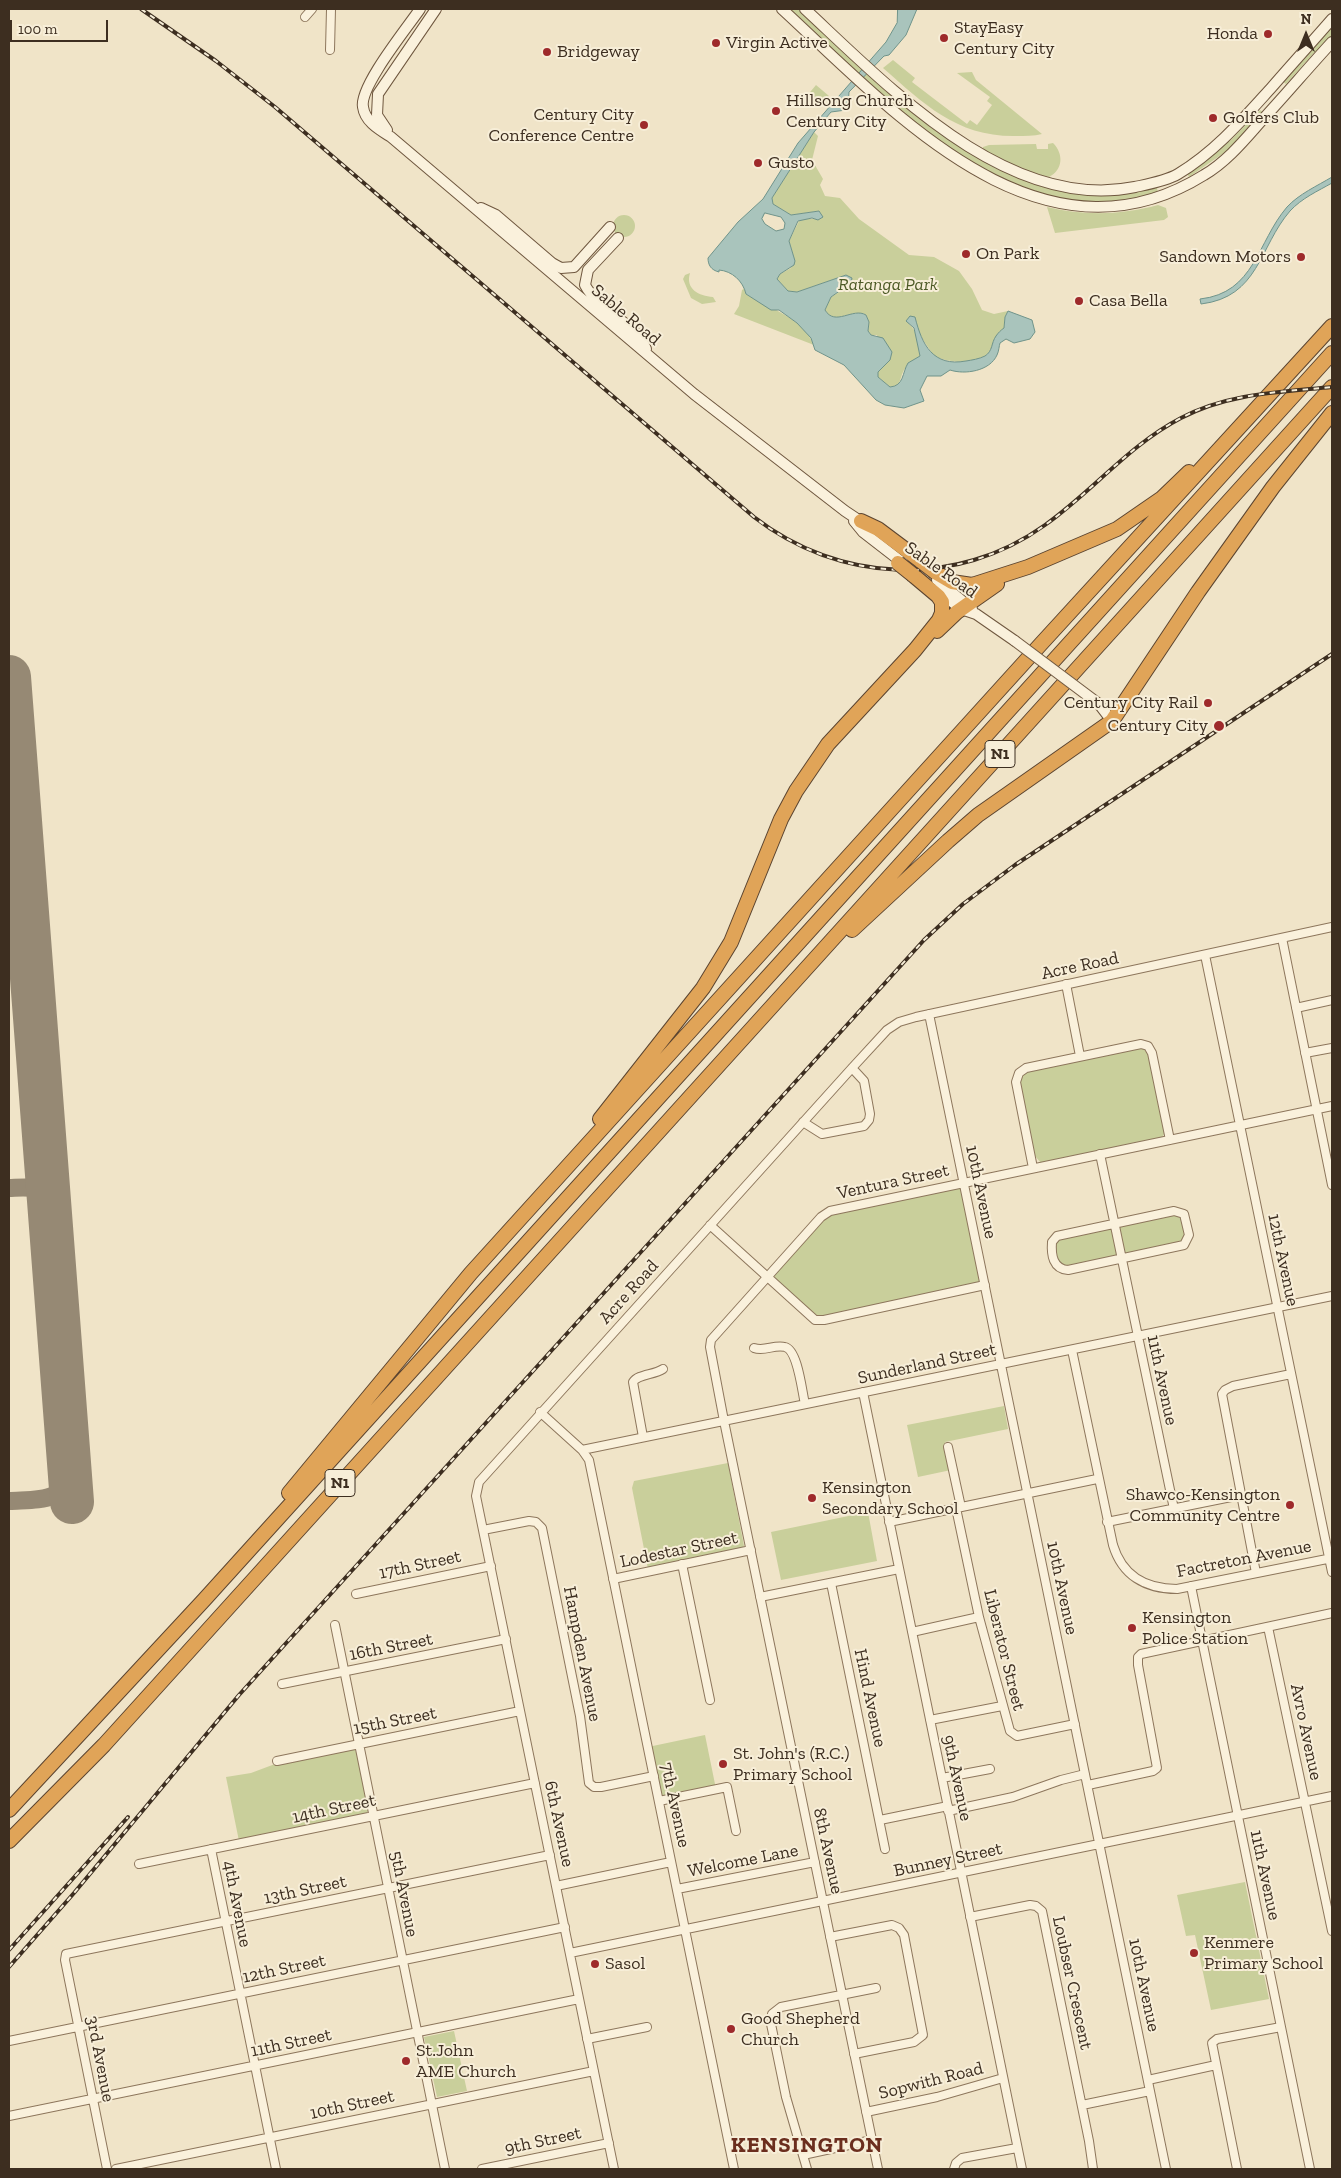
<!DOCTYPE html>
<style>
body{margin:0}
#map{position:relative;width:1341px;height:2178px;overflow:hidden;background:#f0e4c8;font-family:"Zilla Slab",serif}
canvas{display:block}
.frame{position:absolute;inset:0;border:10px solid #3d2e20;pointer-events:none}
.north{position:absolute;left:1281px;top:10px;width:50px;height:50px;-webkit-text-stroke:4px #f7eed8;paint-order:stroke;rotate:0deg;font-size:14px;font-weight:700;line-height:20px;text-align:center;color:#3d2e20}
.north::after{content:'';display:block;margin:auto;width:18px;height:22px;background:#3d2e20;clip-path:polygon(50% 0,100% 100%,50% 72%,0 100%)}
.scale{position:absolute;left:10px;top:20px;width:98px;height:22px;box-sizing:border-box;border:2px solid #3d2e20;border-top:0;padding-left:6px;font-size:15px;line-height:18px;white-space:nowrap;color:#3d2e20;-webkit-text-stroke:4px #f7eed8;paint-order:stroke}
</style>
<div id="map">
<canvas width="1341" height="2178"></canvas>
<div class="frame"></div>
<div class="north">N</div>
<div class="scale">100 m</div>
</div>
<script>
const context = document.querySelector('canvas').getContext('2d');
context.lineJoin = 'round';
function fillPath(path, color) { context.fillStyle = color; context.fill(path, 'evenodd'); }
function stroke(path, color, width, dash) { context.strokeStyle = color; context.lineWidth = width; context.lineCap = dash ? 'butt' : 'round'; context.setLineDash(dash || []); context.stroke(path); }
function drawText(font, color, halo, rows, align = 'center') {
  context.font = font + ' "Zilla Slab",serif'; context.lineWidth = 4; context.setLineDash([]); context.textBaseline = 'middle'; context.strokeStyle = halo; context.fillStyle = color; for (const [text, x, y, turn = 0] of rows) {
    context.save(); context.translate(x, y); context.rotate((+turn || 0) * Math.PI / 180); context.textAlign = isNaN(turn) ? turn : align; if (halo) context.strokeText(text, 0, 0); context.fillText(text, 0, 0); context.restore();
  }
}
fillPath(new Path2D(`
 M789 9H798L934 129 991 164 1085 194H1123L1157 188 1158 193C1077 219 996 184 930 137 918 128 907 117 896 107 871 85 846 63 821 41L813 30Z
 M1332 25V38L1313 54 1286 84 1282 81Z
 M893 60 915 78 912 82 967 124 970 120 977 125 992 105 987 101 990 97 957 73 972 72 976 80 1042 134C1034 136 1025 136 1016 136 957 137 924 104 883 68Z
 M816 85 829 96 818 108 806 97Z
 M1260 110 1264 113 1234 146 1189 177 1187 173 1231 140Z
 M814 132 818 136 812 160 823 179 820 185 825 196 840 198 859 219 909 255 934 257 959 271 972 289 982 310 994 314 1008 311 1005 317 1004 328C993 339 997 342 990 351 979 366 948 363 934 356L919 334 916 322 909 324C917 330 920 346 920 356 916 360 907 365 904 370 899 379 902 386 890 387L878 377V371L883 367 877 335H871L868 331 869 322 866 315C853 307 835 327 825 310L831 297 846 288V275L797 292 788 291 777 279 780 274 791 268 794 258 789 241 800 219H815L819 211 791 215 773 204 772 198Z
 M1053 143C1064 154 1063 170 1049 177L1026 171 983 151V147L989 145 1036 144 1037 149H1048V144Z
 M1158 205 1166 208 1168 217 1164 220 1055 233 1047 207C1085 216 1121 215 1158 205Z
 M613 226a11 11 0 1 1 22 0a11 11 0 1 1-22 0Z
 M690 273C685 289 699 296 713 297L716 302 702 304 691 298 683 279 685 275Z
 M745 288 746 294C770 309 802 317 814 345L734 314 739 306 742 290Z
 M1140 1048H1144L1149 1054 1165 1132 1162 1138 1041 1163 1035 1156 1019 1081 1023 1072Z
 M954 1188 960 1189 963 1194 980 1276 979 1282 973 1286 815 1317 776 1282 774 1276 776 1271 829 1214Z
 M1174 1212 1184 1214 1187 1241 1065 1270 1052 1255 1057 1236Z
 M1004 1406 1008 1429 945 1442 951 1470 918 1477 907 1425Z
 M728 1463 744 1546 742 1549 648 1569 632 1488 634 1481Z
 M868 1512 877 1561 781 1580 771 1532Z
 M705 1735 716 1789 659 1801 648 1747Z
 M349 1749 355 1750 357 1754 368 1811 367 1813 239 1841 226 1777 251 1773 275 1764Z
 M1245 1882 1269 1999 1211 2010 1195 1935 1186 1936 1177 1895Z
 M454 2031 467 2091 437 2097 424 2037Z`), '#c9cf9b');
const water = new Path2D(`
 M898 9H917L906 35 889 55 884 56 849 92 848 107 846 110 831 112 814 132 772 198 773 204 791 215 819 211 823 217 818 220 812 218 798 221 789 241 795 261 794 265 780 274 777 279 788 291 797 292 846 275 852 278 851 283 831 297 825 310C835 327 853 307 866 315L869 322 868 331 871 335 883 338 892 352 890 360 878 372V377L890 387C904 386 902 373 908 363L920 356 914 328 906 321 910 316 915 317C922 345 933 367 966 361 972 360 979 359 985 356 993 351 991 343 996 336 998 333 1001 330 1004 328L1005 317 1008 311 1032 320 1035 332 1030 339 1014 343 1006 339 1000 343C999 346 999 351 997 355 990 371 965 375 950 370L941 376H927L920 390 924 401 904 408 885 405 876 400 844 365 815 350 811 338 797 323 779 310H771L746 294C743 281 732 271 719 270V272C711 270 708 265 708 258L738 222 763 199 798 143 886 42 897 23ZM765 213 781 217 785 223 784 229 776 231 765 224 762 219Z
 M1332 177V183C1318 191 1302 198 1290 211 1259 247 1259 297 1201 304L1200 299C1255 293 1257 242 1287 207 1299 194 1317 186 1332 177Z`);
fillPath(water, '#a9c4bc');
stroke(water, '#6f938a', 1);
stroke(new Path2D(`
 M9 721 11 707
 M9 738 15 756
 M28 1187C41 1185 45 1177 46 1164
 M9 1188C34 1187 45 1184 50 1213
 M9 1501C36 1499 68 1504 69 1467`), '#968974', 18);
stroke(new Path2D(`
 M9 677 72 1502`), '#968974', 44);
const street = new Path2D(`
 M305 17 312 9
 M330 50 331 9
 M1282 938 1332 1185
 M1205 955 1332 1572
 M1066 984 1080 1056
 M1296 1008 1332 1000
 M929 1014 1166 2169
 M1305 1053 1332 1048
 M803 1122 822 1134 864 1126 869 1120 870 1114 864 1081 852 1068
 M1100 1154 1174 1509
 M1033 1168 1016 1082 1019 1073 1026 1068 1141 1044 1148 1046 1152 1053 1170 1140
 M1174 1211 1184 1214 1189 1235 1184 1245 1068 1270C1053 1269 1051 1255 1052 1242L1057 1236Z
 M710 1225 815 1320H824L985 1285
 M754 1348C765 1352 774 1344 785 1347 798 1350 802 1392 805 1404
 M1072 1350 1113 1545C1122 1575 1145 1589 1177 1589L1332 1558
 M863 1392 1022 2169
 M540 1412 582 1450 1332 1296
 M643 1437 633 1382C638 1374 654 1375 663 1369
 M948 1447 961 1507
 M582 1450 589 1460 734 2169
 M956 1508 979 1617 1010 1731 1017 1736 1075 1724
 M889 1522 1097 1479
 M1107 1522 1241 1495
 M483 1530 529 1521 536 1522 542 1528 580 1716 589 1783 594 1787H601L654 1776
 M682 1564 710 1700
 M1256 1573 1222 1394 1225 1390 1233 1386 1291 1374
 M613 1579 751 1550
 M831 1583 885 1849
 M1191 1586 1310 2169
 M356 1594 491 1566
 M760 1597 899 1569
 M335 1625 445 2169
 M1268 1627 1332 1931
 M912 1632 979 1617
 M282 1684 506 1639
 M930 1720 1002 1706
 M277 1761 520 1711
 M942 1778 990 1769
 M1088 1785 1153 1771 1157 1768 1138 1665V1657L1141 1654 1332 1613
 M659 1801 727 1787 736 1831
 M948 1811 1013 1797 1061 1780 1085 1774
 M880 1820 948 1806
 M211 1849 276 2169
 M139 1864 535 1783
 M556 1886 671 1862
 M677 1889 815 1862
 M970 1917 1030 1905 1036 1906 1042 1911 1089 2141 1093 2169
 M830 1937 892 1925 899 1928 904 1935 923 2035 914 2042 854 2054
 M570 1953 1332 1796
 M587 2039 647 2027
 M9 2041 565 1927
 M1148 2080 1216 2065
 M1082 2105 1150 2091
 M866 2112 937 2097 1003 2078
 M9 2116 579 1999
 M803 2155 872 2140
 M107 2169 65 1960 66 1954 550 1855
 M116 2169 594 2071
 M482 2169 609 2143
 M614 2169 476 1496 479 1482 852 1068 887 1030 899 1022 916 1017 1332 927
 M807 2169 786 2097 771 2024 772 2014 781 2007 876 1988
 M878 2169 724 1421 710 1347 711 1340 821 1217 830 1211 1332 1106
 M954 2169 956 2163 962 2158 1017 2148
 M1237 2169 1212 2043 1217 2039 1281 2027`);
const secondary = new Path2D(`
 M420 9C407 28 359 87 363 107 365 122 380 130 391 137L694 394 845 511 866 525
 M782 9C893 111 1040 277 1204 175 1228 161 1246 138 1264 118 1287 93 1309 67 1332 42
 M805 9C889 87 1008 213 1135 187 1149 184 1166 181 1178 174 1216 151 1243 119 1272 87 1292 64 1312 42 1332 19
 M387 130 377 115 378 94 436 9
 M481 208 496 215 552 263 561 268 574 267 610 227
 M618 238 588 270 585 285C598 310 637 324 646 349
 M854 521 863 532 903 563
 M937 580 972 609
 M937 590 961 609 976 614 1015 641
 M1099 704 1112 721`);
const highway = new Path2D(`
 M861 521 878 529 922 562
 M935 572 952 582 972 585 1028 567 1117 529 1162 498 1189 472
 M937 631 957 612 997 584
 M852 930 948 841 978 815 1112 721 1198 592 1273 487 1332 413
 M600 1119 703 988 731 942 781 819 796 791 828 744 915 650 939 620 942 613V602L938 596 913 575
 M289 1493 471 1273 1040 645 1332 326
 M9 1810 204 1600 1332 353
 M9 1841 104 1745 1332 387`);
stroke(street, '#8d765c', 10);
stroke(secondary, '#6f573f', 12);
stroke(highway, '#5b4430', 16);
stroke(street, '#faf1dc', 8);
stroke(secondary, '#faf1dc', 10);
stroke(highway, '#e0a458', 14);
const rail = new Path2D(`
 M141 9 216 61 275 107 754 517C839 583 956 589 1045 525 1093 491 1129 445 1181 418 1228 393 1281 392 1332 387
 M9 1950 128 1817
 M9 1967 74 1893 239 1695 924 940 963 904 1015 865 1332 654`);
stroke(rail, '#3d2e20', 4);
stroke(rail, '#f7eed8', 2, [5.5]);
const secondaryBridge = new Path2D(`
 M1015 641 1099 704`);
const highwayBridge = new Path2D(`
 M922 562 935 572
 M898 563 913 575`);
stroke(secondaryBridge, '#6f573f', 12, []);
stroke(highwayBridge, '#5b4430', 16, []);
stroke(secondaryBridge, '#faf1dc', 10);
stroke(highwayBridge, '#e0a458', 14);
for (const [x, y, r, color] of [
 [1268,34,5,"#9e2a2b"],
 [944,38,5,"#9e2a2b"],
 [716,43,5,"#9e2a2b"],
 [547,52,5,"#9e2a2b"],
 [776,111,5,"#9e2a2b"],
 [1213,118,5,"#9e2a2b"],
 [644,125,5,"#9e2a2b"],
 [758,163,5,"#9e2a2b"],
 [966,254,5,"#9e2a2b"],
 [1301,257,5,"#9e2a2b"],
 [1079,301,5,"#9e2a2b"],
 [1208,703,5,"#9e2a2b"],
 [1219,726,6,"#9e2a2b"],
 [812,1498,5,"#9e2a2b"],
 [1290,1505,5,"#9e2a2b"],
 [1132,1628,5,"#9e2a2b"],
 [723,1764,5,"#9e2a2b"],
 [1194,1953,5,"#9e2a2b"],
 [595,1964,5,"#9e2a2b"],
 [731,2029,5,"#9e2a2b"],
 [406,2061,5,"#9e2a2b"]
]) { const dot = new Path2D(); dot.arc(x, y, r, 0, 2 * Math.PI); context.fillStyle = color; context.fill(dot); stroke(dot, '#f7eed8', 2); }
for (const [x, y, w] of [
 [1000,754,30],
 [340,1483,30]
]) { const box = new Path2D(); box.roundRect(x - w / 2, y - 13.5, w, 27, 4); context.fillStyle = '#f7eed8'; context.fill(box); stroke(box, '#3d2e20', 1); }
drawText('bold 16px', '#3d2e20', null, [
 ["N1",1000,754],
 ["N1",340,1483]
]);
drawText('18px', '#3d2e20', '#f7eed8', [
 ["StayEasy",954,28],
 ["Century City",954,49],
 ["Honda",1258,34,"right"],
 ["Virgin Active",726,43],
 ["Bridgeway",557,52],
 ["Hillsong Church",786,101],
 ["Century City",786,122],
 ["Century City",634,115,"right"],
 ["Conference Centre",634,136,"right"],
 ["Golfers Club",1223,118],
 ["Gusto",768,163],
 ["On Park",976,254],
 ["Sandown Motors",1291,257,"right"],
 ["Casa Bella",1089,301],
 ["Century City Rail",1198,703,"right"],
 ["Century City",1208,726,"right"],
 ["Kensington",822,1488],
 ["Secondary School",822,1509],
 ["Shawco-Kensington",1280,1495,"right"],
 ["Community Centre",1280,1516,"right"],
 ["Kensington",1142,1618],
 ["Police Station",1142,1639],
 ["St. John's (R.C.)",733,1754],
 ["Primary School",733,1775],
 ["Kenmere",1204,1943],
 ["Primary School",1204,1964],
 ["Sasol",605,1964],
 ["Good Shepherd",741,2019],
 ["Church",741,2040],
 ["St.John",416,2051],
 ["AME Church",416,2072]
], 'left');
drawText('italic 18px', '#4d5a26', '#f7eed8', [
 ["Ratanga Park",888,285]
]);
drawText('18px', '#3d2e20', '#f7eed8', [
 ["Sable Road",626,315,40],
 ["Sable Road",941,570,35],
 ["Acre Road",1080,966,-12],
 ["Ventura Street",893,1182,-12],
 ["10th Avenue",981,1192,78],
 ["12th Avenue",1283,1260,78],
 ["Acre Road",629,1292,-48],
 ["Sunderland Street",927,1364,-12],
 ["11th Avenue",1162,1380,78],
 ["Lodestar Street",679,1550,-12],
 ["Factreton Avenue",1244,1559,-11],
 ["17th Street",420,1565,-12],
 ["10th Avenue",1062,1588,78],
 ["16th Street",391,1647,-11],
 ["Liberator Street",1004,1650,76],
 ["Hampden Avenue",582,1654,79],
 ["Hind Avenue",870,1698,78],
 ["15th Street",395,1721,-11],
 ["Avro Avenue",1306,1732,78],
 ["9th Avenue",957,1778,78],
 ["7th Avenue",675,1805,78],
 ["14th Street",334,1809,-12],
 ["6th Avenue",559,1824,78],
 ["8th Avenue",828,1851,78],
 ["Bunney Street",948,1860,-12],
 ["Welcome Lane",743,1861,-11],
 ["11th Avenue",1265,1875,78],
 ["13th Street",305,1890,-12],
 ["5th Avenue",404,1894,79],
 ["4th Avenue",237,1904,79],
 ["12th Street",284,1969,-12],
 ["Loubser Crescent",1072,1983,78],
 ["10th Avenue",1144,1985,78],
 ["11th Street",291,2043,-12],
 ["3rd Avenue",100,2059,79],
 ["Sopwith Road",931,2081,-14],
 ["10th Street",352,2105,-12],
 ["9th Street",543,2141,-12]
]);
context.letterSpacing = '1px';
drawText('bold 22px', '#6b2e1e', '#f7eed8', [
 ["KENSINGTON",807,2146]
]);
context.letterSpacing = '0px';
</script>
